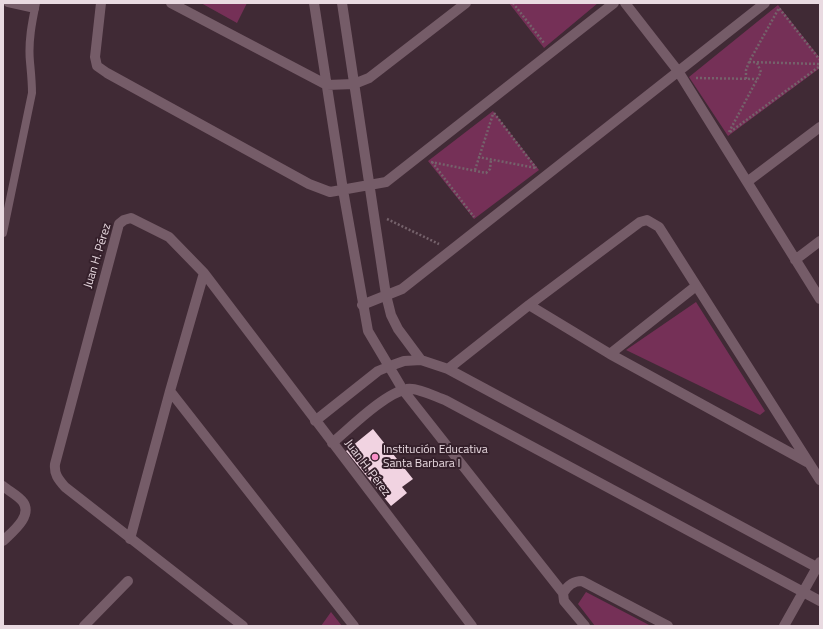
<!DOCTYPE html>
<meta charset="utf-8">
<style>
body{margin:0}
#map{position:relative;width:823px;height:629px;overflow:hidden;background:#402a35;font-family:"Titillium Web",sans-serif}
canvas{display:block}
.frame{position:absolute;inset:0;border:4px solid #e9dae1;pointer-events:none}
</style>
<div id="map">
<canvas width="823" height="629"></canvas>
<div class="frame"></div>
</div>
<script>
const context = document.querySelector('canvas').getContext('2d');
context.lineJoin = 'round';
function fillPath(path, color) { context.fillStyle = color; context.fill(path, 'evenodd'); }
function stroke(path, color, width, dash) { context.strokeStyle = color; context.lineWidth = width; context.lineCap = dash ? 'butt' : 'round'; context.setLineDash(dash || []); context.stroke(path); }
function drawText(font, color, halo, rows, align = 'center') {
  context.font = font + ' "Titillium Web",sans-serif'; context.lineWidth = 4; context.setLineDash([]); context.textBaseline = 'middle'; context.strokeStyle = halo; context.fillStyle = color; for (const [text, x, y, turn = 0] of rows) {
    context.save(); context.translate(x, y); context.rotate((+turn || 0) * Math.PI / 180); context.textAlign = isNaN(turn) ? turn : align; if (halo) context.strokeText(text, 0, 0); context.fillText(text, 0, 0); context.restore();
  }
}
fillPath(new Path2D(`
 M201 3H247L237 23Z
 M509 3H598L544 48Z
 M778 5 820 58V68L728 136 689 77Z
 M493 111 539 170 474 219 428 161Z
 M696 302 765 411 760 415 626 350Z
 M586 592 651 626H595L578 604Z
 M331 612 342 626H321Z`), '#753057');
fillPath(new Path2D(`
 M373 429 413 479 402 487 407 493 391 506 346 451Z`), '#f1d3e1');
stroke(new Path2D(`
 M513 3 544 43
 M749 62 820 64
 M696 78 757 79
 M746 79V70L749 62 779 8 820 60
 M494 113 536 168
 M729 132 761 72 757 63
 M730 132 820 66
 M478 157 536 168
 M431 162 486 173 490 169 491 159
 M432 162 474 217
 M475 170 493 114
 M387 219 439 244`), '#75626b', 2.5, [2, 2]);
stroke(new Path2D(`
 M8 3 35 9
 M3 233 32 93C32 82 31 73 30 62 28 42 32 22 36 3`), '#755c68', 8);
stroke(new Path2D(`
 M101 3 95 57 97 66 107 73 309 184 330 192 386 182 614 3
 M171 3 327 85 354 84 369 78 466 3
 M314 3 343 190 368 331 403 390 563 593 564 601 585 626
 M342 3 386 295 391 315 398 329 421 360
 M625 3 678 71 820 299
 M747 182 820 127
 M795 260 820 241
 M362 305 402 289 765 3
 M529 305 610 354 807 462
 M610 354 696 286
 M448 369 529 305 640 222 647 220 659 227 820 480
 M170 391 354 626
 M315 421 378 371 390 366 404 361 421 360 448 369 820 569
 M332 443C350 428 385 393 407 389 416 387 436 397 445 400L820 601
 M3 486C9 491 19 496 23 502 33 516 12 532 3 541
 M130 539 170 391 204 273
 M563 593C568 585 573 581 582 581L668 626
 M84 626 128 581
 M243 626 65 487C58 479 54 474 55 464L119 224 124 220 131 218 169 237 204 273 472 626
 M784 626 820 562`), '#755c68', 10);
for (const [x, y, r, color] of [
 [375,457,4,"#fa8fc8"]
]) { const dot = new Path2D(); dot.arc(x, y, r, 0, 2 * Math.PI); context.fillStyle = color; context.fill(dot); stroke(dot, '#35202b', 1.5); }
drawText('12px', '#e9dae1', '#35202b', [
 ["Juan H. Pérez",98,256,-73],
 ["Juan H. Pérez",367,468,53]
]);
drawText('12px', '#e9dae1', '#35202b', [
 ["Institución Educativa",383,450],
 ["Santa Barbara I",383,464]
], 'left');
</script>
